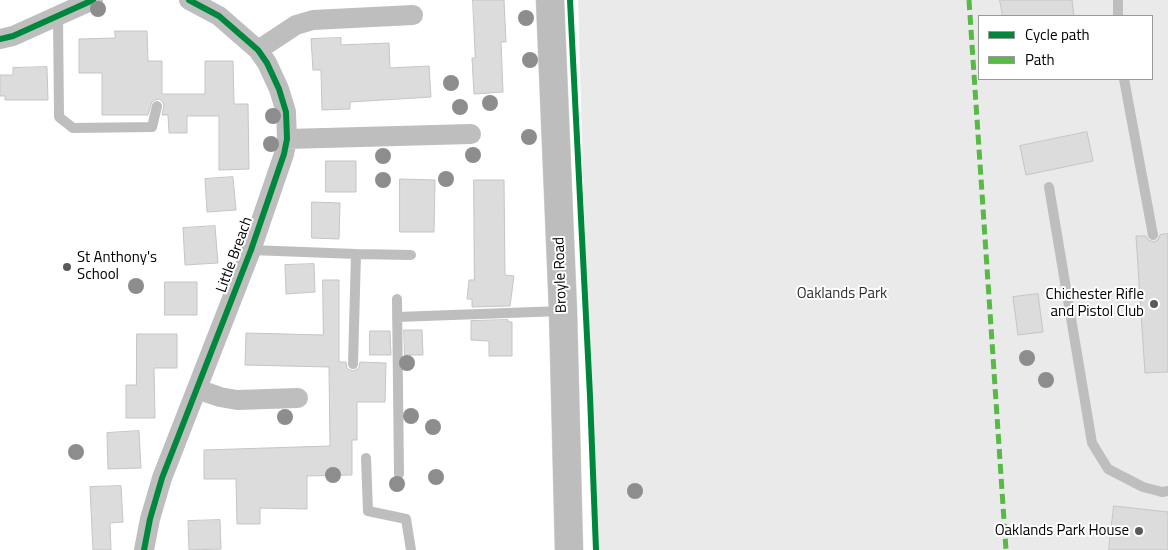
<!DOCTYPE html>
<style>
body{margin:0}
#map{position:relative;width:1168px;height:550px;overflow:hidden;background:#fff;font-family:"Titillium Web",sans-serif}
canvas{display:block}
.legend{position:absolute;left:978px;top:15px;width:175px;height:65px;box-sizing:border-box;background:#fff;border:1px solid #999;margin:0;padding:6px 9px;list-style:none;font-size:15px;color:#000}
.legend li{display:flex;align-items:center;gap:10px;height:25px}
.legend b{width:25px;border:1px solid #999}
</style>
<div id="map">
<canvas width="1168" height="550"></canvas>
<ul class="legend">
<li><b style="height:6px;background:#00873e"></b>Cycle path</li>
<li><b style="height:6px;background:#58b947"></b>Path</li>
</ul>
</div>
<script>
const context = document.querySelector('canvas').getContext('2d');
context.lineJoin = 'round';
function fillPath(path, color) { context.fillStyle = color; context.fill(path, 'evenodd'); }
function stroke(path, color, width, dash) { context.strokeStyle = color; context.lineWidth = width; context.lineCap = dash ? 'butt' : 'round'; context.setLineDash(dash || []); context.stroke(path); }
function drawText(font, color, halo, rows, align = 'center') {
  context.font = font + ' "Titillium Web",sans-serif'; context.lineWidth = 4; context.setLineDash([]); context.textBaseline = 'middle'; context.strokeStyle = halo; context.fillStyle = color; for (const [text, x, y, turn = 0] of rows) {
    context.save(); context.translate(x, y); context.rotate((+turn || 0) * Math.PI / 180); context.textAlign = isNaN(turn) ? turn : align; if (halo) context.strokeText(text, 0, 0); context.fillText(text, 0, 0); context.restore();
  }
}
fillPath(new Path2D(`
 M578 0H1168V550H594ZM979 16H1152V79H979Z`), '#eaeaea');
const building = new Path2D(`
 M473 0H504L506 42H501L503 92 474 94 472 58H475Z
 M1000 0H1072L1074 16H1003Z
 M115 31H147L148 61H162V94H205V61H233L234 104H248L249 169 219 170V116H187V133H169L168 115H162L164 105 162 101 159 99 155 100 152 102 148 115H102V73H79V39L115 38Z
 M341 38V45L389 43 390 68 429 66 431 97 350 102V109L322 110 321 70H313L311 39Z
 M47 67 48 100H5V96H0V75H13V68Z
 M1087 132 1093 161 1026 175 1020 146Z
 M326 161H356V192H326Z
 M233 177 236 210 207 212 205 179Z
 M400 179 435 180 434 232H400Z
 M474 180H504L505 275 514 276 510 306 472 307V299H467L469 280H474Z
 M312 202 340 203 339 239 312 238Z
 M215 226 218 263 185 265 183 228Z
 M1168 234V372L1145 373 1136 236H1146L1148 240 1154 242 1158 240 1160 235Z
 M314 264 315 292 286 294 285 265Z
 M323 280H339V362H346L347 368 350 370 353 371 359 368 360 362 386 363 385 402H357V440H352V475L307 476V509L260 508V524H237L236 479H204V450L330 446 329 367 245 365 246 333 323 335Z
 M165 282H197V315H165Z
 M1038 294 1043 332 1018 335 1013 297Z
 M508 320V322H512V356H489V341L471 340V321Z
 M404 330H422L423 355H405Z
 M370 331H390L391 355H370Z
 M137 334H177V368H154L155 418H126V385H136Z
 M139 431 141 468 108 469 107 433Z
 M121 486 123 522 110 523 111 550H93L90 487Z
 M1114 506 1168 512V550H1109Z
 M220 520 221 549 189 550 188 521Z`);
fillPath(building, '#dcdcdc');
stroke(building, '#c5c5c5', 1);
const primary = new Path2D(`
 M550 0 563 311 569 550`);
stroke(primary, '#dbdbdb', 29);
stroke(new Path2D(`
 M1118 0V16
 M58 16 59 117 73 128 152 127 157 106
 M1124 79 1153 235
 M1049 187 1092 443 1108 469 1143 487 1162 492 1168 491
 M251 250 356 254 353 364
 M356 254 411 255
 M397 299 399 474
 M397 317 562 311
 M366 458 368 511 406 519 411 550`), '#bebebe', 10);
stroke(new Path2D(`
 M0 39 13 36 93 0
 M258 50 296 25 313 20 413 15
 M287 139 471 134
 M197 389 220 397 237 400 298 398
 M144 550 150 519 162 478 251 250 284 154 287 139 286 112 279 89 267 63 258 50 219 16 189 0`), '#bebebe', 20);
stroke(primary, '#bdbdbd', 28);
stroke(new Path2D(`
 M969 0 1006 550`), '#58b947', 5, [10, 5]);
stroke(new Path2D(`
 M570 0 590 396 596 550
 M0 39 13 36 93 0
 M144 550 150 519 162 478 251 250 284 154 287 139 286 112 279 89 267 63 258 50 219 16 189 0`), '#00873e', 6);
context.fillStyle = '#8d8d8d';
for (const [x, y] of [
 [98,9],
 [526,18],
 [530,60],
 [451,83],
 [490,103],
 [460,107],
 [273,116],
 [529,137],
 [271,144],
 [473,155],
 [383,156],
 [446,179],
 [383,180],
 [136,286],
 [1027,358],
 [407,363],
 [1046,380],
 [411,416],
 [285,417],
 [433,427],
 [76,452],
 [333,475],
 [436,477],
 [397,484],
 [635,491]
]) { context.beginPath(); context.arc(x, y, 8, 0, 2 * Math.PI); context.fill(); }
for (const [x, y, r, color] of [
 [67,267,5,"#595959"],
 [1154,304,5,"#595959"],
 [1139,531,5,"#595959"]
]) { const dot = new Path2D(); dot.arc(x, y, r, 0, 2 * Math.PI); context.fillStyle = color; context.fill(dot); stroke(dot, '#fff', 2); }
drawText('15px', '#000', '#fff', [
 ["Little Breach",235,255,-70],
 ["Broyle Road",561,275,-92]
]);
drawText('15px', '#000', '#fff', [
 ["St Anthony's",77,258,"left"],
 ["School",77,275,"left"],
 ["Chichester Rifle",1144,295],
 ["and Pistol Club",1144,312],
 ["Oaklands Park House",1129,531]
], 'right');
drawText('15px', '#2f2f2f', '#fff', [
 ["Oaklands Park",842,294]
]);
</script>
